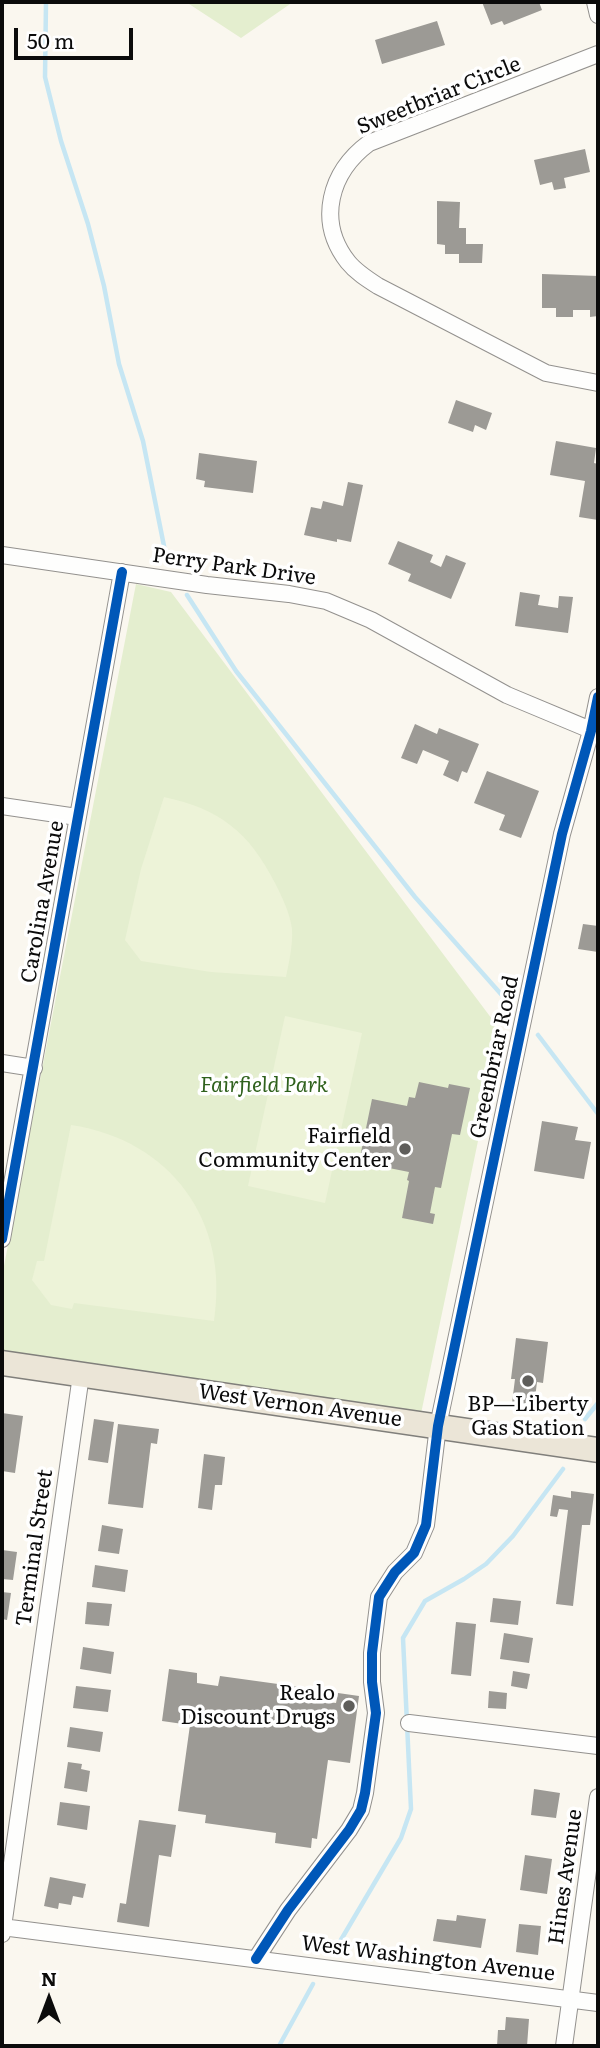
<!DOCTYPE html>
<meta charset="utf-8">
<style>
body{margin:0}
#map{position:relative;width:600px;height:2048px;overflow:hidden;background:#faf7ef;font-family:Literata,serif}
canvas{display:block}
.frame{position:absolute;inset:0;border:4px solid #0b0b0b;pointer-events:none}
.north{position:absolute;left:14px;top:1964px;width:70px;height:70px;-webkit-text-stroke:5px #fff;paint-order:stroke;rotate:0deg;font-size:19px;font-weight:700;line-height:28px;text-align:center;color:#0b0b0b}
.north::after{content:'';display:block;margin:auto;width:24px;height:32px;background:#0b0b0b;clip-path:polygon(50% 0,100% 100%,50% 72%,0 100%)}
.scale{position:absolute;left:14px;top:28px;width:119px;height:32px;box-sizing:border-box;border:4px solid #0b0b0b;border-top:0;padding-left:9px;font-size:21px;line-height:24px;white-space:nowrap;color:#0b0b0b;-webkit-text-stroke:5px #fff;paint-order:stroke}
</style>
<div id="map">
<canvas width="600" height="2048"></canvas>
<div class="frame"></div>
<div class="north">N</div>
<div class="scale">50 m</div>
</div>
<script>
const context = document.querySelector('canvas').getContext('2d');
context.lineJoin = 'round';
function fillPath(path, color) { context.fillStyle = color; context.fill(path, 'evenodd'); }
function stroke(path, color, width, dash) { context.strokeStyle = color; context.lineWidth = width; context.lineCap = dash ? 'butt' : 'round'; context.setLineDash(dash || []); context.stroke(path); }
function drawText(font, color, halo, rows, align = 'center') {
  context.font = font + ' Literata,serif'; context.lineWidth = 7; context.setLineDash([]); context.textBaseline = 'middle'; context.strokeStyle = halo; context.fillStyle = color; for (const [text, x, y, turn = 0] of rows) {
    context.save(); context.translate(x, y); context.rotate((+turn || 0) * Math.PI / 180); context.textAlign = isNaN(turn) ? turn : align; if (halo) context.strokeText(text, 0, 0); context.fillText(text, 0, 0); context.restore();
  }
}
fillPath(new Path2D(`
 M186 2H293L241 38Z
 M136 584 171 592 501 1031 418 1428 2 1363V1276Z`), '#e4eecf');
fillPath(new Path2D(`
 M164 797C220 809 249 832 275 883 282 897 290 913 292 929 293 945 289 962 286 977L211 972 141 961 125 940 141 869Z
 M285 1016 362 1033 325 1203 248 1186Z
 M71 1125C171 1140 230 1221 214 1321L74 1303 72 1309 51 1305 32 1280 37 1261H44Z`), '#edf3d8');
stroke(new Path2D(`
 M46 2 45 77 61 141 88 224 104 286 119 364 143 441 166 556
 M187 595 236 671 415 897 508 1002
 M538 1035 598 1114
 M585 1419 598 1403
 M335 1950 401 1838 411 1809 403 1638 425 1601 464 1579 486 1564 513 1536 563 1469
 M279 2046 313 1984`), '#c6e6f3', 4.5);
fillPath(new Path2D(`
 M482 2H539L542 10 504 25 502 21 491 25Z
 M437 21 445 45 382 64 375 40Z
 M585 149 590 172 564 178 566 188 554 190 552 182 540 185 534 160Z
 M437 201 460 202 459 228H466V244H483L482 263H459V254H445V245L437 244Z
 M542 274 598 276V316L590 317V310H573V317H556V308H542Z
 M456 400 492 413 486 430 475 425 473 432 448 423Z
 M556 441 596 448 594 463 598 464V520L579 517 585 481 550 475Z
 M199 453 257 461 253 493 204 487 205 481 196 479Z
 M348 482 363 485 351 542 337 539V542L304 535 311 507 321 509 323 501 343 506Z
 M398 541 433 555 430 562 441 567 446 555 466 563 451 599 408 581 411 574 388 564Z
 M520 592 540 595 538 605 558 608 559 596 573 597 568 633 515 626Z
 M415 724 437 734 439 728 479 744 467 773 462 771 458 782 443 775 449 761 423 750 417 764 401 758Z
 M487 771 539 791 521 838 499 830 505 815 474 803Z
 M583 924 598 926V952L578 949Z
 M419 1082 448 1088 449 1084 470 1088 460 1135 452 1134 441 1188 435 1187 430 1213 435 1214 433 1224 402 1218 409 1181 407 1180 409 1172 359 1162 372 1099 407 1106 409 1097 415 1098Z
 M542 1121 578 1127 575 1140 591 1142 584 1179 534 1171Z
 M516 1338 548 1342 543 1383 537 1382 534 1406 512 1403 515 1379H511Z
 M2 1413 23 1416 15 1473 2 1471Z
 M94 1419 114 1422 108 1463 88 1460Z
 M118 1424 159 1429 157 1444 151 1443 143 1508 108 1504Z
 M204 1454 225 1457 222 1485H215L212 1510 198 1508Z
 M571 1491 594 1494 590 1525H582L573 1606 556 1604 568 1510 559 1509 557 1517 550 1516 553 1495 571 1498Z
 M102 1525 123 1529 119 1554 98 1551Z
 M2 1550 17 1552 13 1580 2 1579Z
 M95 1565 128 1570 125 1592 92 1587Z
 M2 1592 11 1593 7 1620 2 1619Z
 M493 1598 521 1601 518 1625 490 1622Z
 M87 1602 112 1604 109 1626 85 1624Z
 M456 1622 476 1624 471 1676 451 1674Z
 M504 1633 533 1638 529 1663 500 1659Z
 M83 1647 114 1652 111 1674 80 1669Z
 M169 1669 197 1673V1683L218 1686 220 1676 314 1689 312 1700 336 1703 338 1693 359 1696 350 1763 328 1760 317 1839 312 1838 311 1848 275 1843 276 1833 205 1823 206 1815 178 1811 190 1725 162 1721Z
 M513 1671 530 1674 527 1689 511 1686Z
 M76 1686 111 1690 108 1712 73 1708Z
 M489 1691 507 1693 506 1709 488 1708Z
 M70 1727 103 1732 100 1752 67 1747Z
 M68 1762 82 1764 81 1769 90 1771 87 1792 64 1788Z
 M534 1789 560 1793 556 1818 531 1815Z
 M60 1802 90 1806 87 1830 57 1825Z
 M139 1820 176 1825 171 1857 159 1855 149 1927 117 1922 120 1903 126 1904Z
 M525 1855 552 1859 547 1894 520 1890Z
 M50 1877 86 1884 83 1898 73 1896 71 1905 59 1903 58 1909 44 1906Z
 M457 1915 486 1919 481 1948 433 1941 437 1919 456 1921Z
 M519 1924 541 1926 538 1955 516 1952Z
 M506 2017 529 2019 527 2046H497L498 2030H505Z`), '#9c9a95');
const street = new Path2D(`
 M595 2 598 15
 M598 54 369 143C330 172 316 221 348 262 356 272 367 279 378 286L546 373 598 383
 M2 555 207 585 289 594 326 601 371 620 507 695 598 733
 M2 806 77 817
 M2 1063 34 1068
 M2 1239 122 572
 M409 1723 598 1746
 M2 1927 598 2003
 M2 1934 81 1375
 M256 1959 288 1910 349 1830 361 1810 365 1793 376 1713 372 1682V1653L379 1597 395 1572 414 1553 426 1525 438 1426 562 834 591 731 598 697
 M564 2046 598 1797`);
const primary = new Path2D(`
 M2 1363 598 1450`);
stroke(street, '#93918e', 18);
stroke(primary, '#807f7b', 27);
stroke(street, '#fefefd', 16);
stroke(primary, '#ebe5d7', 24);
stroke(new Path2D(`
 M2 1239 122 572
 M256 1959 288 1910 349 1830 361 1810 365 1793 376 1713 372 1682V1653L379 1597 395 1572 414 1553 426 1525 438 1426 562 834 591 731 598 697`), '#0057b8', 10);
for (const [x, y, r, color] of [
 [405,1149,7,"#5f5e5b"],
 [528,1381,7,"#5f5e5b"],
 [349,1706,7,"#5f5e5b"]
]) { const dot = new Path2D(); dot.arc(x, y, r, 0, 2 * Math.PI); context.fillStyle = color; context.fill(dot); stroke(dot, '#fff', 2.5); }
drawText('21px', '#0b0b0b', '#fff', [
 ["Sweetbriar Circle",439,96,-22],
 ["Perry Park Drive",234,567,8],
 ["Carolina Avenue",43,902,-80],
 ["Greenbriar Road",495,1057,-78],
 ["West Vernon Avenue",300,1406,8],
 ["Terminal Street",35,1548,-82],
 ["Hines Avenue",566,1877,-82],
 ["West Washington Avenue",428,1959,7]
]);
drawText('italic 21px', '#2f611d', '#fff', [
 ["Fairfield Park",264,1086]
]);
drawText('21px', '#0b0b0b', '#fff', [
 ["Fairfield",391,1137],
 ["Community Center",391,1161],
 ["BP—Liberty",528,1405,"center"],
 ["Gas Station",528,1429,"center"],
 ["Realo",335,1694],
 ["Discount Drugs",335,1718]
], 'right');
</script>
